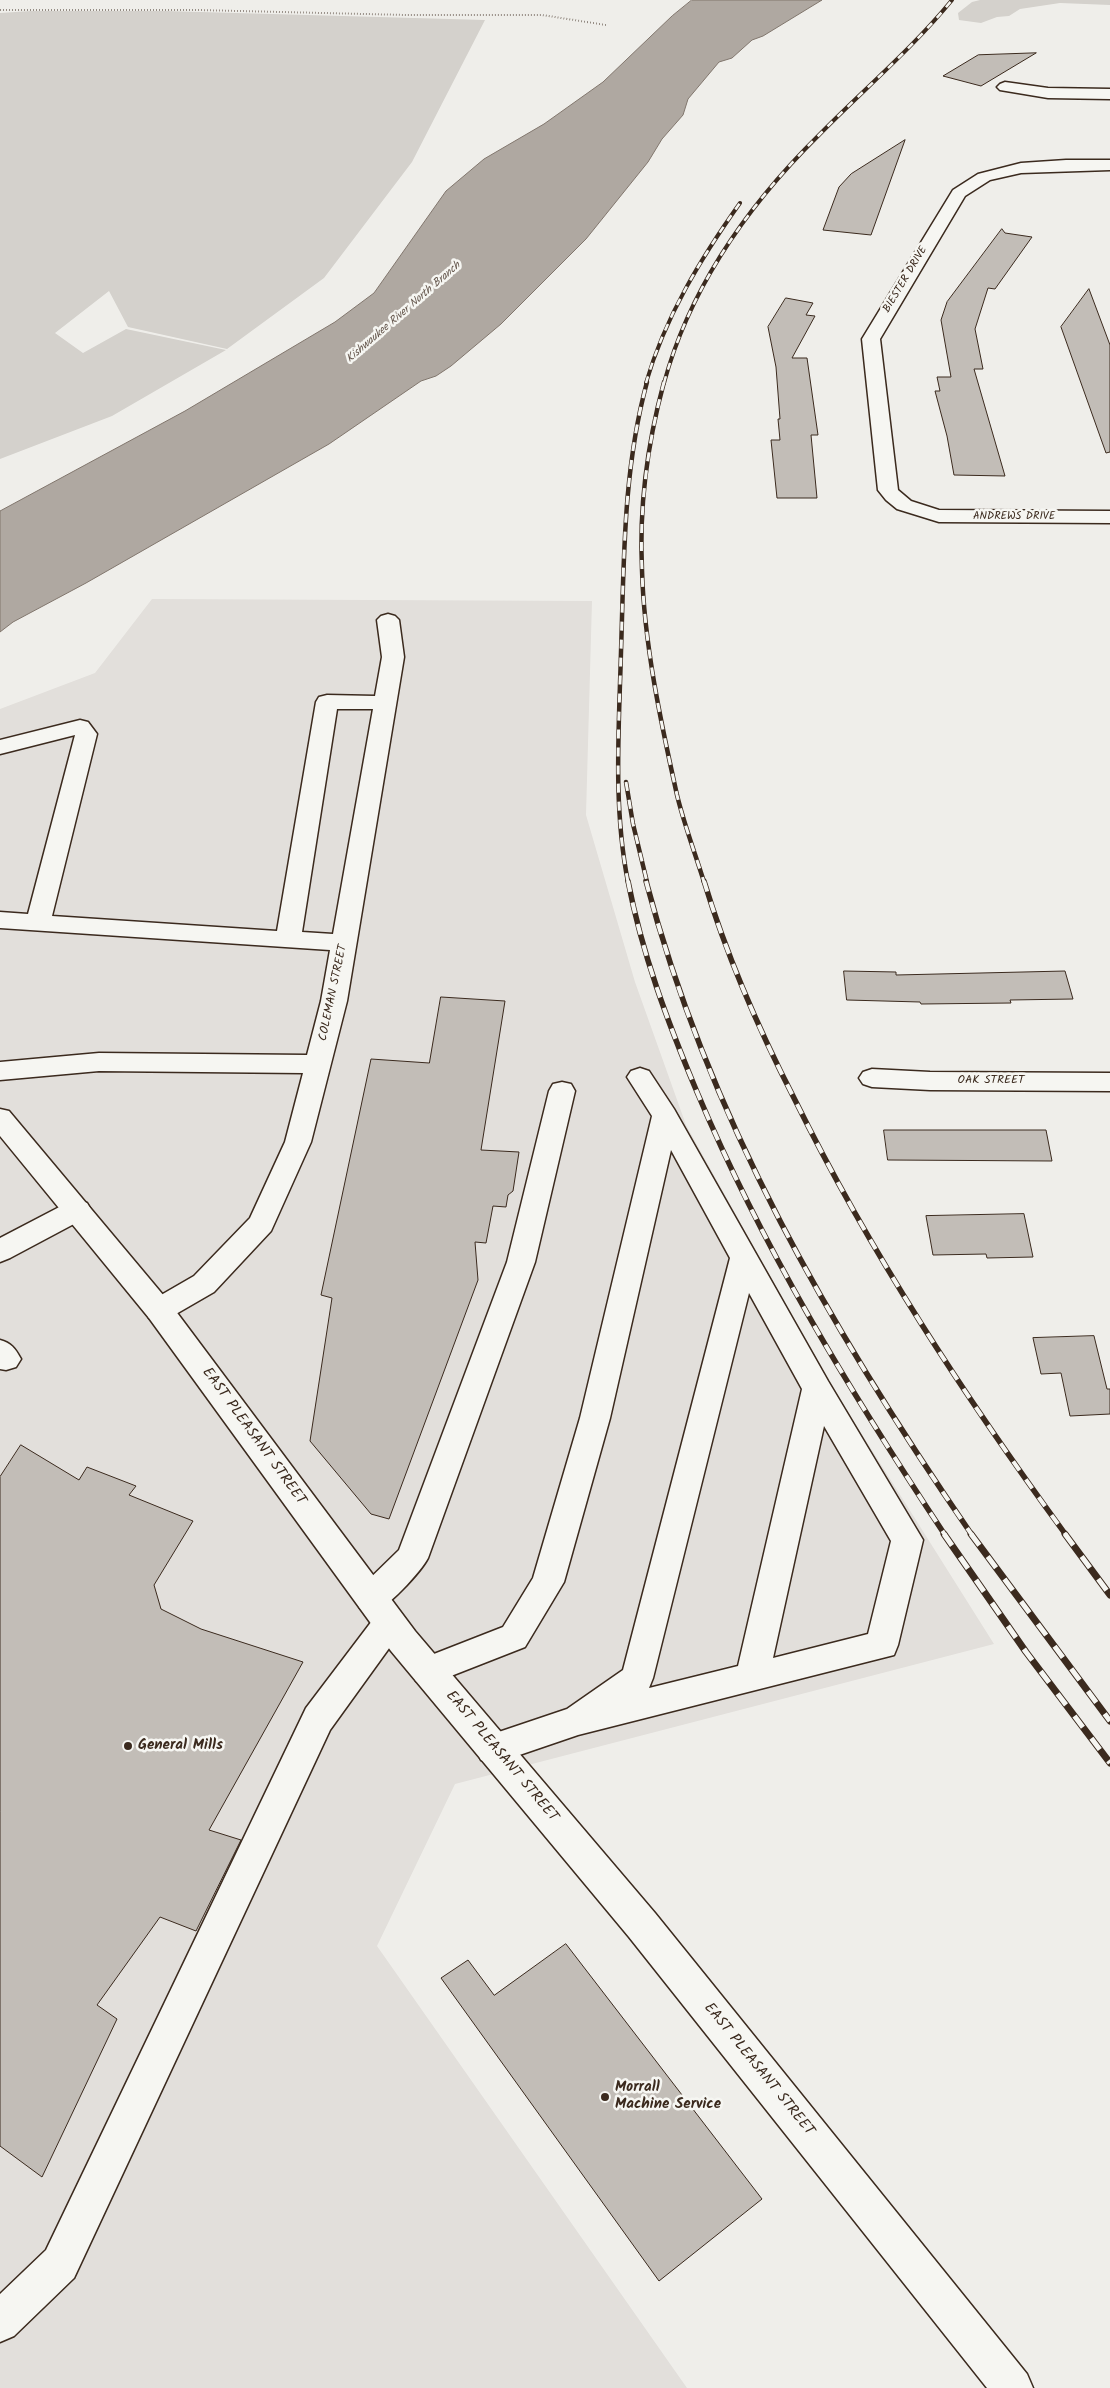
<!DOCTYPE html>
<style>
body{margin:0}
canvas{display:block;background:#efeeea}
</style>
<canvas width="1110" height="2388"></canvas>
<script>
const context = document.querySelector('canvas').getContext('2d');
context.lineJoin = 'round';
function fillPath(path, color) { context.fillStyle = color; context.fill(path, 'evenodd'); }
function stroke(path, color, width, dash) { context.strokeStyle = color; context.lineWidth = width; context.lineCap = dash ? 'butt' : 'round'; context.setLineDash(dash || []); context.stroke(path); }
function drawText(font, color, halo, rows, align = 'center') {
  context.font = font + ' Kalam,sans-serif'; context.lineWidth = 5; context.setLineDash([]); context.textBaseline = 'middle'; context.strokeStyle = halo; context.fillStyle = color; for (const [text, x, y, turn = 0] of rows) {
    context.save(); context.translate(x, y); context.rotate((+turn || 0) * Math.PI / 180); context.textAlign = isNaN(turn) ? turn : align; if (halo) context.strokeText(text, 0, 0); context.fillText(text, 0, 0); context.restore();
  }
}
fillPath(new Path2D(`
 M152 599 592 601 586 815 635 982 686 1125 829 1382 994 1644 455 1784 377 1946 687 2388H0V709L95 673Z`), '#e2dfdb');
fillPath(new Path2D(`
 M980 0H1110V5L1060 3 1020 9 1009 16 997 17 981 23 959 20 958 13 972 2Z
 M31 11H165L485 20 412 162 324 278 227 349 128 327 109 291 55 333 83 353 126 329 226 350 112 416 0 459V13Z`), '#d4d1cc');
const water = new Path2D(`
 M692 0H822L763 36 752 40 732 58 719 62 688 99 683 115 662 139 648 162 586 239 501 324 451 366 436 376 421 381 329 444 86 583 13 622 0 632V511L185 411 335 322 374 293 446 191 484 159 544 124 603 82 672 16Z`);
fillPath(water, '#afa8a1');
stroke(water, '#81766d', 1);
const building = new Path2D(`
 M1036 53 981 86 943 76 978 55Z
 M905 140 871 235 823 230 839 187 851 174Z
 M1002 229 1005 233 1032 237 995 289 988 288 975 329 983 369H974L1005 476 954 475 947 436 935 391H940L937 377H951L941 320 947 302Z
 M1089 289 1110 345V452L1106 453 1061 327Z
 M786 298 813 303 806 315 815 316 792 358H807L818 435H811L817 498H777L771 440H780L778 419H780L776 367 768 327Z
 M844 971 896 972V975L1065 971 1073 999 1010 1000 1011 1003 921 1004 920 1002 847 1000Z
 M441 997 505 1001 481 1150 519 1152 513 1191 508 1195 506 1207 493 1206 486 1243 475 1242 478 1280 389 1519 371 1514 310 1441 332 1298 321 1295 371 1059 429 1063Z
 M884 1130H1046L1052 1161 888 1160Z
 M1024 1214 1033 1257 987 1258 986 1254 933 1255 926 1216Z
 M1094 1336 1107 1389H1110V1414L1070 1416 1061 1373 1041 1374 1033 1338Z
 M21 1445 79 1480 87 1467 136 1486 129 1495 193 1521 154 1585 161 1609 201 1629 303 1662 209 1830 241 1840 196 1931 160 1917 97 2005 117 2019 42 2177 0 2146V1477Z
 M566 1944 762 2199 659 2281 441 1978 468 1960 494 1995Z`);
fillPath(building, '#c2bdb7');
stroke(building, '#3b2a1e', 1);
const minor = new Path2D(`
 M1005 82 1048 88 1110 89V99L1048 98 1000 90 997 87 1000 84Z
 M1066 160H1110V170L1021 173 990 180 965 196 880 339 898 490 911 501 939 510 1110 511V523L939 522 897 509 886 500 878 490 862 339 953 190 978 174 1021 163Z
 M388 614 395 616 399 620 404 657 347 1001 311 1142 271 1231 214 1292 169 1318 159 1321 149 1318 145 1310 149 1302 194 1276 250 1218 285 1142 303 1073 99 1071 0 1080V1062L99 1053 307 1055 321 1001 330 950 0 928V912L28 914 75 735 0 754V740L80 720 88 722 97 734 52 916 277 931 316 702 319 697 327 695 375 696 382 657 377 620 381 616ZM337 709H373L333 934 302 932Z
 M640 1068 649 1071 674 1109 828 1381 923 1540 898 1645 894 1655 578 1735 493 1764 481 1760 476 1749 481 1738 567 1709 623 1670 730 1258 671 1150 610 1418 564 1582 525 1647 428 1685 416 1681 412 1671 416 1661 503 1627 533 1578 580 1418 652 1116 627 1077 631 1071ZM749 1293 802 1389 738 1666 649 1688 653 1678ZM824 1426 891 1541 868 1634 773 1658Z
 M872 1069 930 1072 1110 1073V1091L930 1090 872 1087 863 1084 859 1078 863 1072Z
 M562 1082 571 1084 575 1091 535 1262 428 1558C422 1570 385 1612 371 1612 368 1612 363 1609 360 1608L355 1598 360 1588 399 1550 507 1262 549 1091 553 1084Z
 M77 1200 87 1203 91 1210 87 1217 10 1258 0 1262V1238L67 1203Z
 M0 1340C11 1343 15 1348 21 1359L16 1367 6 1370 0 1369Z
 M389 1609 400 1613 405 1623 400 1633 330 1730 74 2278 14 2336 0 2342V2294L46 2250 306 1708 378 1613Z`);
const major = new Path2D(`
 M0 1109 9 1111 169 1302 415 1631 655 1913 1027 2374 1033 2388H987L629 1937 391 1651 149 1318 0 1136Z`);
stroke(minor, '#3b2a1e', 3);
stroke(major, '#3b2a1e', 3);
stroke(new Path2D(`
 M0 10H197L407 15H542L606 25`), '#3b2a1e', 2, [0.5, 2.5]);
fillPath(minor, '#f6f6f2');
fillPath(major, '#f6f6f2');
const railFar3 = new Path2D(`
 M646 383C665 317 701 258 740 203
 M664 383C690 287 749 204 819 135 863 90 912 49 952 0`);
const railFar2 = new Path2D(`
 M664 382C648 441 639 508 642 570 644 644 661 723 677 795 684 824 695 853 704 882
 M626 782 633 824 647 882
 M628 882C613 807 619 728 621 652 624 561 623 470 647 382`);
const railFar1 = new Path2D(`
 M628 881C642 954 668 1023 697 1092 763 1249 851 1393 945 1535
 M646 881C709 1120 833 1333 972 1535
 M704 881C727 957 759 1030 795 1100 871 1254 965 1397 1066 1535`);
const rail = new Path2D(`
 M944 1534 1026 1652 1110 1763
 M971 1534 1110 1721
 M1065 1534 1110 1595`);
stroke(railFar3, '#3b2a1e', 4);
stroke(railFar2, '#3b2a1e', 4.5);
stroke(railFar1, '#3b2a1e', 5.5);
stroke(rail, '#3b2a1e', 7);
stroke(railFar3, '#f6f6f2', 2.5, [7]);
stroke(railFar2, '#f6f6f2', 3, [9]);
stroke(railFar1, '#f6f6f2', 4, [11]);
stroke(rail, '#f6f6f2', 5, [14]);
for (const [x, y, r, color] of [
 [128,1746,5,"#3b2a1e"],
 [605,2097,5,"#3b2a1e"]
]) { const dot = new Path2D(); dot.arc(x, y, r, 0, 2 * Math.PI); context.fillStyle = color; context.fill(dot); stroke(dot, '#f6f6f2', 2); }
drawText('11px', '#3b2a1e', '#f6f6f2', [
 ["BIESTER DRIVE",906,280,-59],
 ["ANDREWS DRIVE",1014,517]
]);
drawText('italic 11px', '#64564c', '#f6f6f2', [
 ["Kishwaukee River North Branch",404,313,-41]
]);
drawText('12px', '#3b2a1e', '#f6f6f2', [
 ["COLEMAN STREET",334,993,-78],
 ["OAK STREET",991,1081]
]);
drawText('15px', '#3b2a1e', '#f6f6f2', [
 ["EAST PLEASANT STREET",253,1437,54],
 ["EAST PLEASANT STREET",501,1757,50],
 ["EAST PLEASANT STREET",758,2070,51]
]);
drawText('bold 15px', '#3b2a1e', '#f6f6f2', [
 ["General Mills",138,1746],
 ["Morrall",615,2088],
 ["Machine Service",615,2105]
], 'left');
</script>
